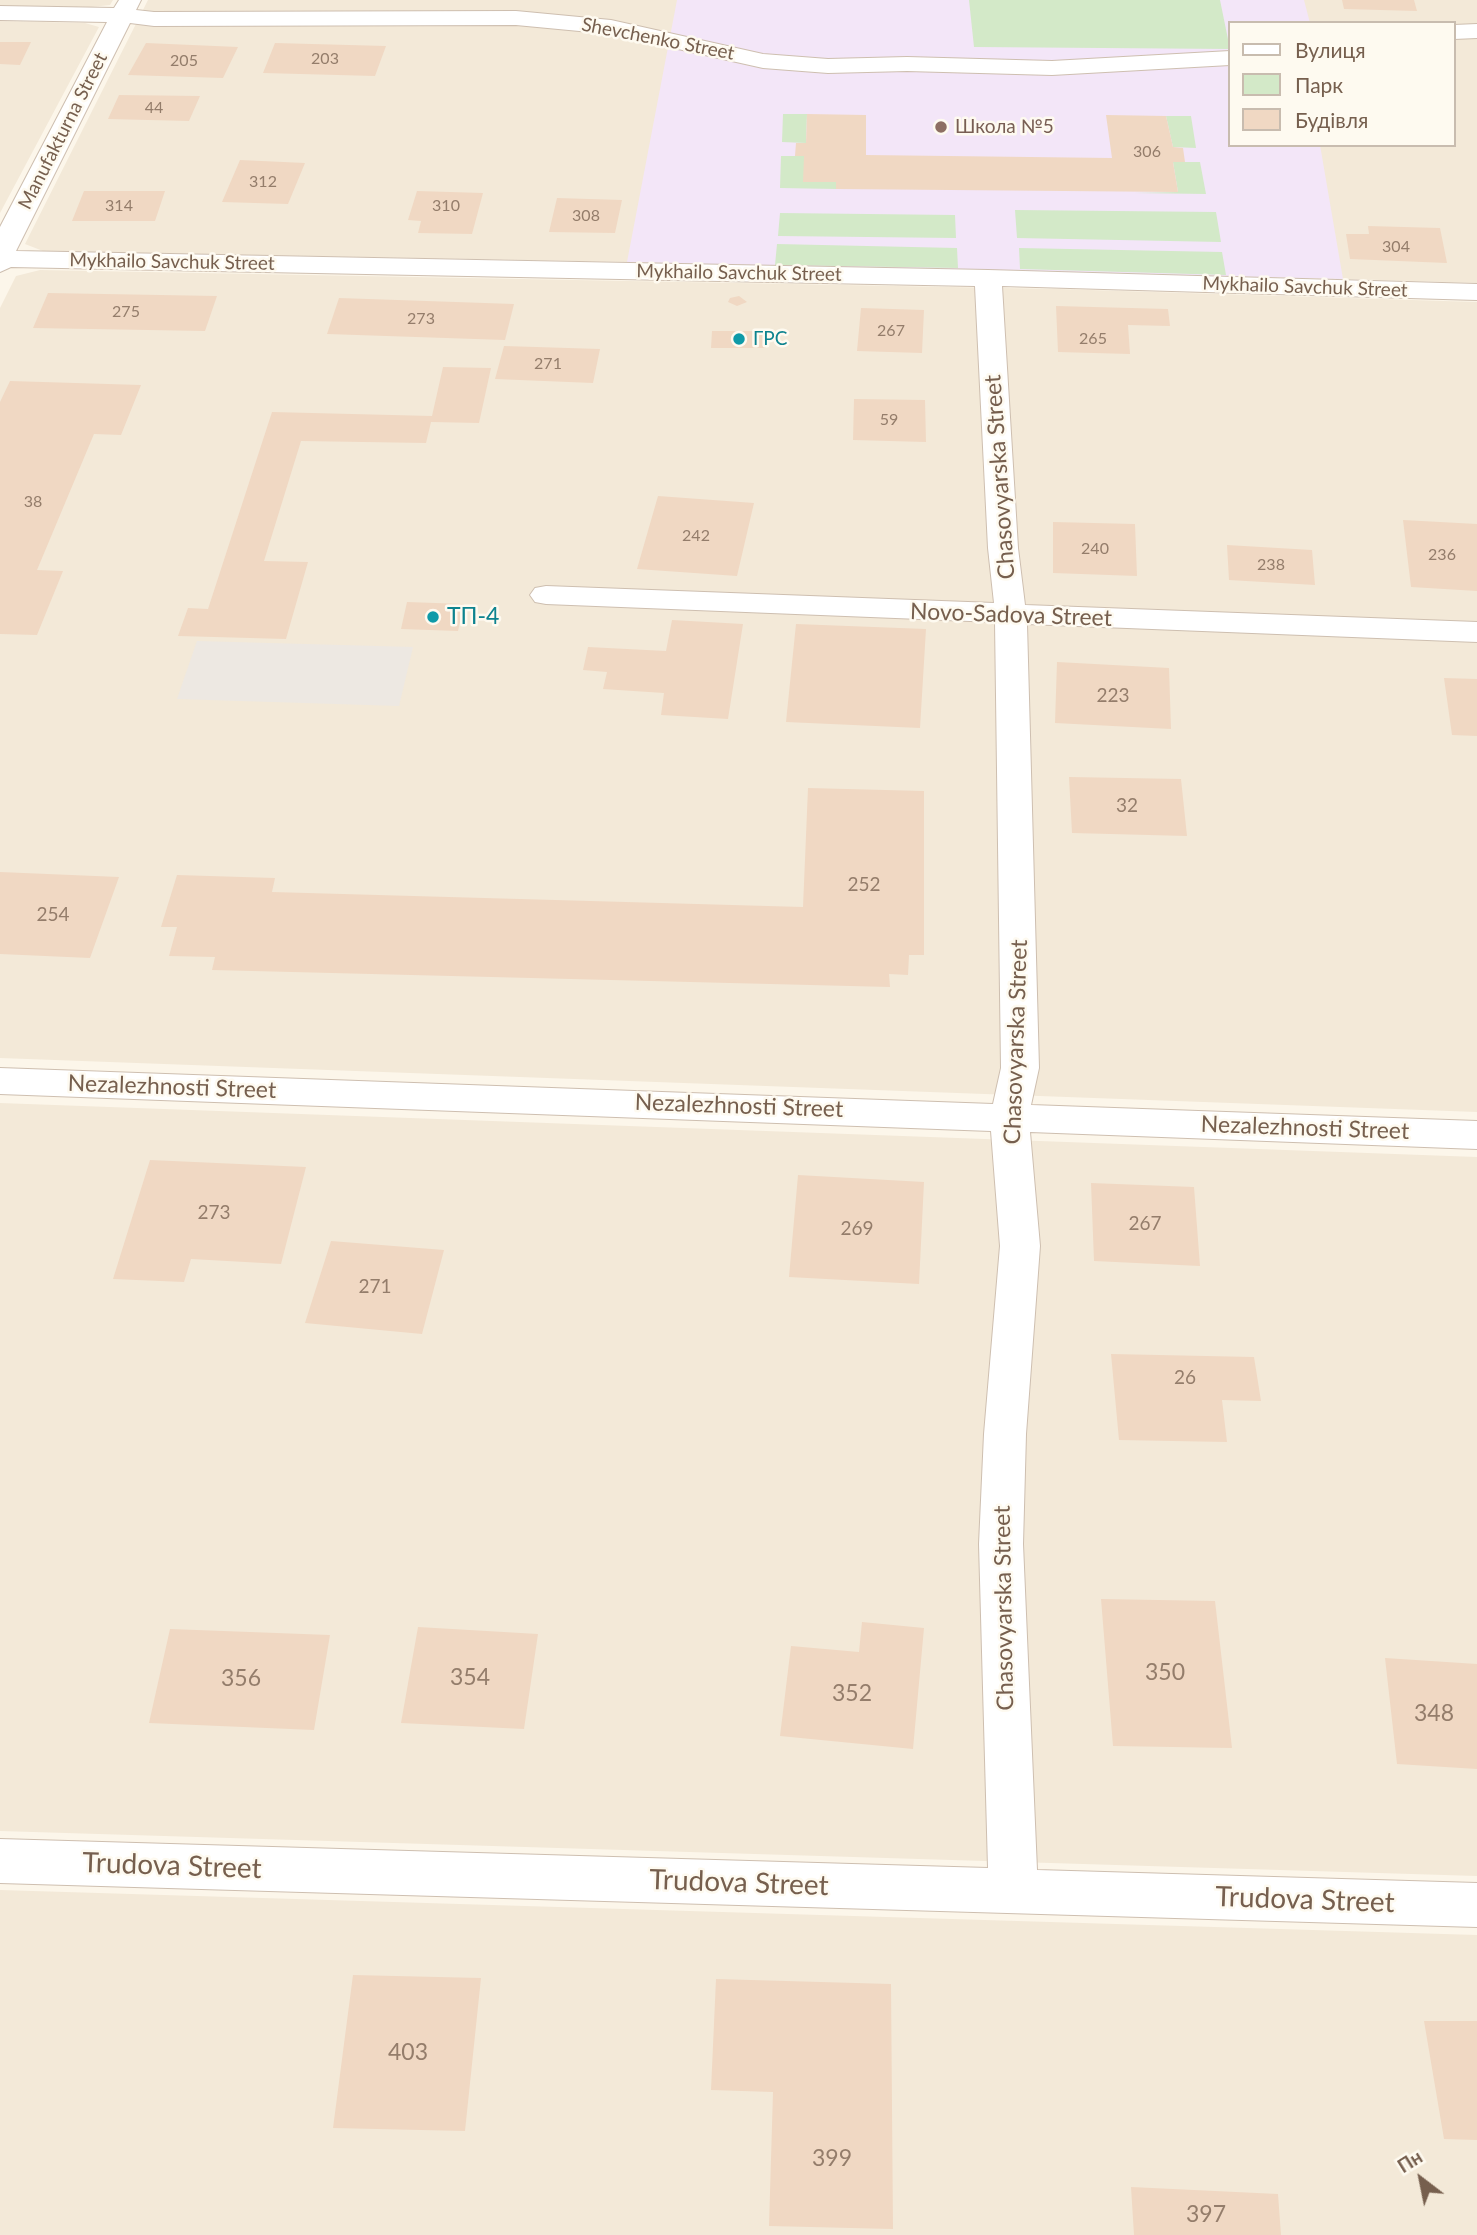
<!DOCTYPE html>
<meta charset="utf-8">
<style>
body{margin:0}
#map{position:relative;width:1477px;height:2235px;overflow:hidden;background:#fcf6ea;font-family:Lato,sans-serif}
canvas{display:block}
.legend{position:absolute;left:1228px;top:21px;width:228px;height:126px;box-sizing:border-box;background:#fefaf0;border:2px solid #c8bcaf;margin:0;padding:9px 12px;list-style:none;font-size:21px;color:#765f4e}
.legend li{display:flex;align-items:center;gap:14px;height:35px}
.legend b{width:35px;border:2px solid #c8bcaf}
.north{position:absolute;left:1386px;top:2144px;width:70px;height:70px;-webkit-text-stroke:5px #fefaf0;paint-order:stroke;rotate:328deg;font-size:19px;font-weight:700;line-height:28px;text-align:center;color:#765f4e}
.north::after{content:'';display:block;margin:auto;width:24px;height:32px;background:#765f4e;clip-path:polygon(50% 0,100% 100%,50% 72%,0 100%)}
</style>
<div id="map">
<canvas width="1477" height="2235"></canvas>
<ul class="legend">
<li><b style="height:9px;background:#fff"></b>Вулиця</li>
<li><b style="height:19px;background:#d3e9c8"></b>Парк</li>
<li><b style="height:19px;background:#f0d8c3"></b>Будівля</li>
</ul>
<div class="north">Пн</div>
</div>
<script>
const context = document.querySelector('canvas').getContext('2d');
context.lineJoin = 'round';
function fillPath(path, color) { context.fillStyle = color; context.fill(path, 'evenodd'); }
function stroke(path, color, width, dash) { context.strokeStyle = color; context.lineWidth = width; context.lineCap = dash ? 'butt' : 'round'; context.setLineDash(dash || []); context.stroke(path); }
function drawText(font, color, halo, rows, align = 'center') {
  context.font = font + ' Lato,sans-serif'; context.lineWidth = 5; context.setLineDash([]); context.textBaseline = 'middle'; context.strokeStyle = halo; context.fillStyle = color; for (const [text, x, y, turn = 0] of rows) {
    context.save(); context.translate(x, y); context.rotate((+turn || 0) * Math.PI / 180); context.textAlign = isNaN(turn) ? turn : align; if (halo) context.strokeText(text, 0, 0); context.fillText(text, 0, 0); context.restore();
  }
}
fillPath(new Path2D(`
 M0 0H113L110 5 92 7 0 6Z
 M148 0H1477V283L1057 270 43 251 25 244ZM1230 23H1454V145H1230Z
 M0 21 85 23 99 27 0 213Z
 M40 270 1058 289 1477 302V1112L0 1058V308L16 276Z
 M0 1103 1477 1157V1876L0 1831Z
 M0 1890 1477 1935V2235H0Z`), '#f3e9d8');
fillPath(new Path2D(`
 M197 641 413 647 399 706 177 699Z`), '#ede8e2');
fillPath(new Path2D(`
 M677 0H1304L1310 23H1230V145H1320L1343 279 627 262Z`), '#f3e6f8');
fillPath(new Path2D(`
 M969 0H1220L1230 49 974 47Z
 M783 114H807L806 143 782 142Z
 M1166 116H1191L1196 148 1173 147Z
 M781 156H804V182H836V189L780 188Z
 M1173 162H1200L1206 194 1134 193 1178 192Z
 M1015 210 1216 212 1221 242 1017 238Z
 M780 213 955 215 956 238 778 236Z
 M777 244 957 248 958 268 775 265Z
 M1019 248 1222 252 1226 275 1020 269Z`), '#d3e9c8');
fillPath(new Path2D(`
 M1342 0H1414L1417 11 1344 9Z
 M0 42H31L20 65 0 64Z
 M146 43 238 47 223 78 128 75Z
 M275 43 386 46 375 76 263 73Z
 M119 95 200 96 189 121 108 119Z
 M807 114 866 115V155L1112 158 1106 115 1166 116 1173 147 1183 148 1185 162H1173L1178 192 836 189V182H803L804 156H795L796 143H806Z
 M240 160 305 163 288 204 222 202Z
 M84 191H165L155 221H72Z
 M417 191 483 193 472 234 418 233 421 221 408 220Z
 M557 198 622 200 615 233 549 232Z
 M1368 226 1440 228 1447 263 1350 259 1346 234H1369Z
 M48 293 217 296 205 331 33 328Z
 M739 296 747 302 737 306 728 302 730 298Z
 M339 298 514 304 505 340 327 334Z
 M1056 306 1168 309 1170 326 1128 325 1130 354 1058 352Z
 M861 308 924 310 922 353 857 351Z
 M712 331H767L766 348H711Z
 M504 346 600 349 593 383 495 379Z
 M443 367 491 368 479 423 431 422 426 443 301 441 264 561 308 562 286 639 178 636 188 608 208 609 272 412 432 416Z
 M10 381 141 385 121 435 94 434 37 570 63 571 37 635 0 634V402Z
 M854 399 925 400 926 442 853 440Z
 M658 496 754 503 737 576 637 569Z
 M1403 520 1477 524V591L1411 587Z
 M1053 522 1135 524 1137 576 1053 573Z
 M1227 545 1312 550 1315 585 1229 580Z
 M407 602 464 604 458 631 401 629Z
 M672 620 743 624 728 719 661 715 664 693 603 689 607 672 583 670 588 647 666 651Z
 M796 624 926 629 920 728 786 722Z
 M1057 662 1169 668 1171 729 1055 723Z
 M1444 678 1477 679V736L1452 735Z
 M1069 777 1181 779 1187 836 1072 833Z
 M808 788 924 791V955H909L908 975 889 974 890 987 212 970 215 957 169 956 177 927H161L177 875 275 878 272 892 803 907Z
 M0 872 119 877 90 958 0 954Z
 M150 1160 306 1167 281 1264 191 1259 184 1282 113 1279Z
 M798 1175 924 1182 919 1284 789 1277Z
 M1091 1183 1194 1187 1200 1266 1094 1261Z
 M331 1241 444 1250 422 1334 305 1323Z
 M1111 1354 1254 1357 1261 1401 1222 1400 1227 1442 1119 1440Z
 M1101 1599 1215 1601 1232 1748 1113 1746Z
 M862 1622 924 1628 913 1749 780 1736 791 1646 859 1652Z
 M418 1627 538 1634 524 1729 401 1723Z
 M170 1629 330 1635 314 1730 149 1723Z
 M1385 1658 1477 1664V1769L1397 1764Z
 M353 1975 481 1978 465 2131 333 2128Z
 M716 1979 891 1984 893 2229 769 2226 773 2092 711 2090Z
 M1424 2021H1477V2140L1444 2139Z
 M1131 2187 1278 2194 1281 2235H1134Z`), '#f0d8c3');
const street = new Path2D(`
 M119 0H141L136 10 154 12 516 11 611 20 763 54 828 59 907 57 1052 61 1230 51V65L1052 75 907 71 828 73 763 68 611 34 516 25 154 26 130 23 16 251 988 270 1477 284V300L1002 286 1018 548 1025 605 1477 622V642L1027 624 1039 1068 1031 1105 1477 1121V1149L1030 1132 1040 1246 1026 1434 1023 1544 1037 1870 1477 1883V1927L0 1883V1839L988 1868 979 1544 984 1434 1000 1246 991 1131 0 1094V1068L993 1104 1001 1068 995 622 546 604 535 602 530 595 535 588 546 586 994 603 988 548 975 286 11 267 0 272V227L107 22 0 20V6L114 8Z
 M1477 24V38L1454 39V25Z`);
stroke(street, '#cebfb0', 2);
fillPath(street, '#fff');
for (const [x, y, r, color] of [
 [941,127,7,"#8d6e63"],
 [739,339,7,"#0f9aa8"],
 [433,617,7,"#0f9aa8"]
]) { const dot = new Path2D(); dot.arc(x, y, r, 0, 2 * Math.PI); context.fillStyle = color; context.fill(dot); stroke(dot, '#fefaf0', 2.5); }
drawText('16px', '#947d6b', null, [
 ["203",325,59],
 ["205",184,61],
 ["44",154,108],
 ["306",1147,152],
 ["312",263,182],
 ["314",119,206],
 ["310",446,206],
 ["308",586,216],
 ["304",1396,247],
 ["275",126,312],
 ["273",421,319],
 ["267",891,331],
 ["265",1093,339],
 ["271",548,364],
 ["59",889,420],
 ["38",33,502],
 ["242",696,536],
 ["240",1095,549],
 ["236",1442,555],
 ["238",1271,565]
]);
drawText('19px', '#765f4e', '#fefaf0', [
 ["Shevchenko Street",658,39,11],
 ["Manufakturna Street",63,131,-63],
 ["Mykhailo Savchuk Street",172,262,1],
 ["Mykhailo Savchuk Street",739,273,1],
 ["Mykhailo Savchuk Street",1305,287,2]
]);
drawText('19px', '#785e54', '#fefaf0', [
 ["Школа №5",955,127]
], 'left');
drawText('19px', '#0d838f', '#fefaf0', [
 ["ГРС",753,339]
], 'left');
drawText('19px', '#947d6b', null, [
 ["223",1113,696],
 ["32",1127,806],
 ["252",864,885],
 ["254",53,915],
 ["273",214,1213],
 ["267",1145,1224],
 ["269",857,1229],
 ["271",375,1287],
 ["26",1185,1378]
]);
drawText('23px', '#765f4e', '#fefaf0', [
 ["Chasovyarska Street",1000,477,-94],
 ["Novo-Sadova Street",1011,615,2],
 ["Chasovyarska Street",1016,1042,-88],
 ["Nezalezhnosti Street",172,1087,2],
 ["Nezalezhnosti Street",739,1106,2],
 ["Nezalezhnosti Street",1305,1128,2],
 ["Chasovyarska Street",1004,1608,-91]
]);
drawText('23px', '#0d838f', '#fefaf0', [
 ["ТП-4",447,617]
], 'left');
drawText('23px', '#947d6b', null, [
 ["350",1165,1673],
 ["354",470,1678],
 ["356",241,1679],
 ["352",852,1694],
 ["348",1434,1714],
 ["403",408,2053],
 ["399",832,2159],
 ["397",1206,2215]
]);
drawText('28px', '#765f4e', '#fefaf0', [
 ["Trudova Street",172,1866,2],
 ["Trudova Street",739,1883,2],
 ["Trudova Street",1305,1900,2]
]);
</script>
